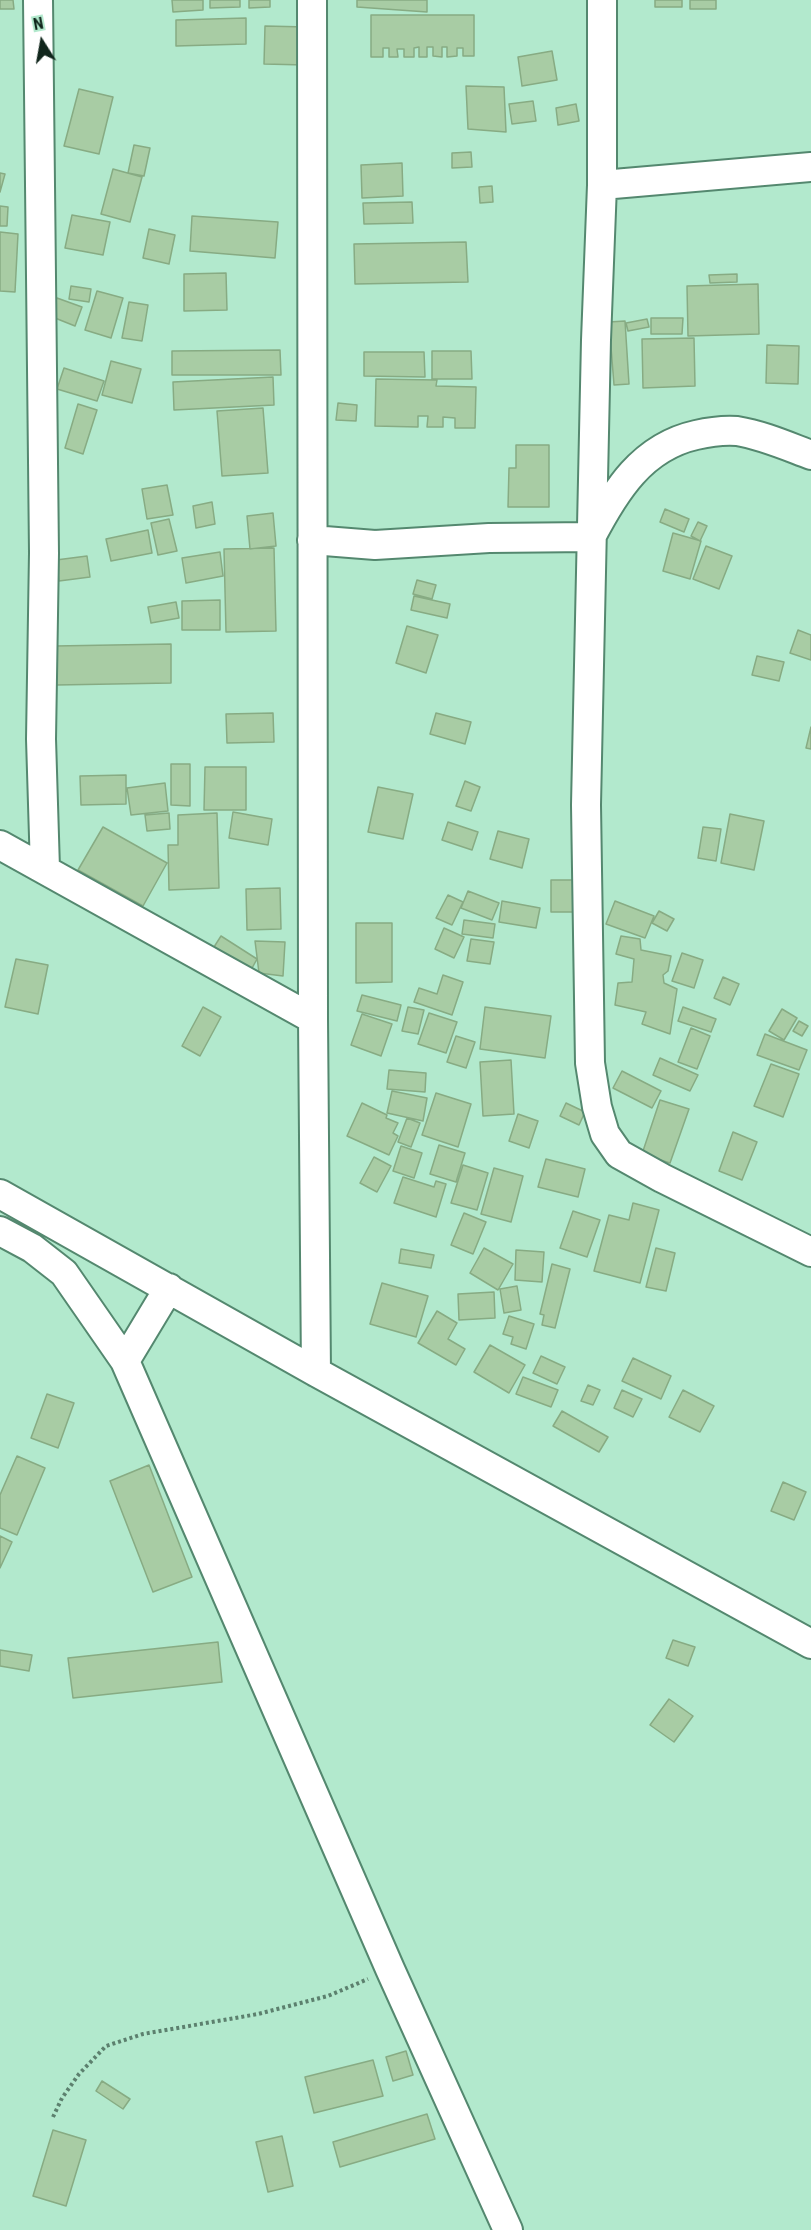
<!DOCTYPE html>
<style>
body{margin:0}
#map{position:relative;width:811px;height:2230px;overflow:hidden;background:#b2e9cd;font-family:"Roboto Condensed",sans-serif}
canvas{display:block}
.north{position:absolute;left:12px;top:12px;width:60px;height:60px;-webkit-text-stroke:4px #b2e9cd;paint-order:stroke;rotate:349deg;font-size:16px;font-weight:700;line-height:24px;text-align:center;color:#11261c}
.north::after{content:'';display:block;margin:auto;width:21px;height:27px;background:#11261c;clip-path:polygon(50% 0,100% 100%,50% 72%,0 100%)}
</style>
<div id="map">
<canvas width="811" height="2230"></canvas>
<div class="north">N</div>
</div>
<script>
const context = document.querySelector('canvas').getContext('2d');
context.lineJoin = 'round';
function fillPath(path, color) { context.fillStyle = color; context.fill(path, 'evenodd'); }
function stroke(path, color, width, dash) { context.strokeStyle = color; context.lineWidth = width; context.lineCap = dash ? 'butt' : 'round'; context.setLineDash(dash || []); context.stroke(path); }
const building = new Path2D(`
 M0 0H13L14 9H0Z
 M172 0H203V10L173 12Z
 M210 0H240V7L210 8Z
 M249 0H270V7L249 8Z
 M357 0H427V12L357 7Z
 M655 0H682V7H655Z
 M690 0H716V9H690Z
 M371 15H474V56H463V48H457V56L447 57V47H442V57L433 56V47H427V57H419V47L414 48V57H404V49H397L398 57H389V48H383V57H371Z
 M246 18V44L176 46V20Z
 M265 26 307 27 305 65 264 64Z
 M552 51 557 80 522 86 518 57Z
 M466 86 504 87 506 132 468 129Z
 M79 89 113 97 99 154 64 146Z
 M533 101 536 121 512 124 509 104Z
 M576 104 579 121 558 125 556 108Z
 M134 145 150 148 144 176 128 173Z
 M471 152 472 167 452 168V153Z
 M402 163 403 196 362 198 361 165Z
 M113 169 142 177 130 222 101 214Z
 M0 173 5 174 0 192Z
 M492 186 493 202 480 203 479 187Z
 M412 202 413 223 364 224 363 203Z
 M0 206 8 207 7 226H0Z
 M72 215 110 222 103 255 65 248Z
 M192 216 278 222 275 258 190 251Z
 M149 229 175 235 169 264 143 258Z
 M0 232 18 234 15 292 0 291Z
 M466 242 468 282 355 284 354 244Z
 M226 273 227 310 184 311V274Z
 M737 274V282L710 283 709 275Z
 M758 284 759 334 688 336 687 286Z
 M71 286 91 289 89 302 69 299Z
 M97 291 123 298 111 338 85 330Z
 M57 298 82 307 75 326 50 316Z
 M129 302 148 305 142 341 122 338Z
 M651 318H683L682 334H651Z
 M647 319 649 327 628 331 626 323Z
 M625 321 629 384 614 385 609 322Z
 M694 338 695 386 643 388 642 339Z
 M767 345 799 346 798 384 766 383Z
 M280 350 281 375H172V351Z
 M432 351H471L472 379H432Z
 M364 352H424L425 377 364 376Z
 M111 361 141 369 132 403 102 395Z
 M64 368 104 381 97 401 57 389Z
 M273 377 274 405 174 410 173 382Z
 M376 379 437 380 436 386 476 387 475 428H455V418L443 417V427H427L428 416H418V427L375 426Z
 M338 403 357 405 356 421 336 420Z
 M78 404 97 410 83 454 65 448Z
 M263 408 268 473 222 476 217 411Z
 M516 445H549V507H508L509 468H516Z
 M167 485 173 515 147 519 142 489Z
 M212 502 215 524 196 528 193 506Z
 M665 509 689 519 684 532 660 522Z
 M273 513 276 546 250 549 247 516Z
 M169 519 177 551 158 555 151 523Z
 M698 522 707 526 700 541 691 536Z
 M148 530 152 553 111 561 106 539Z
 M673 533 701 541 690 579 663 571Z
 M706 546 732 556 719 589 693 579Z
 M274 548 276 631 226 632 224 549Z
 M220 552 223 576 186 583 182 558Z
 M87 556 90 577 59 581 56 560Z
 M417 580 436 585 432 599 413 594Z
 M414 596 450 604 447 618 411 610Z
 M220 600V630H182V601Z
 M176 602 179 618 151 623 148 607Z
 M407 626 438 635 426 673 396 663Z
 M798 630 811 635V660L790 653Z
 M171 644V683L56 685 55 646Z
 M757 656 784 662 779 681 752 675Z
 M273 713 274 742 227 743 226 714Z
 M436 713 471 722 465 744 430 734Z
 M811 727V749L806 748Z
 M171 764H190V806L171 805Z
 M205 767H246V810H204Z
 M126 775V804L81 805 80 776Z
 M465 781 480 787 471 811 456 806Z
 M165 783 168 811 131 815 127 788Z
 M378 787 413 794 403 839 368 832Z
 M233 812 272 819 268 845 229 838Z
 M169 813 170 829 147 831 145 815Z
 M217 813 219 888 169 890 168 845H178V815Z
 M730 814 764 821 754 870 721 863Z
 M448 822 478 832 472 850 442 840Z
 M103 827 167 863 143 906 78 870Z
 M703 827 721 829 716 861 698 858Z
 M498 831 529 839 522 868 490 859Z
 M551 880H576L575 912H551Z
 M280 888 281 929 247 930 246 889Z
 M468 891 499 903 492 920 461 908Z
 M448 895 463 902 452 925 436 918Z
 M502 901 540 908 536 928 499 922Z
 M615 901 654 916 645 938 606 924Z
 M659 911 674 919 667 931 652 923Z
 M464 920 495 924 493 938 462 934Z
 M356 923H392V982L356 983Z
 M444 928 464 937 454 958 435 949Z
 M221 936 257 959 251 970 214 947Z
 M621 936 640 939 641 950 671 956 668 971 663 975 664 983 677 989 670 1034 642 1024 646 1012 615 1005 618 983 632 982 634 959 616 954Z
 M471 939 494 942 490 964 467 961Z
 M255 941 285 942 283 976 259 973Z
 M682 953 703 960 694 988 672 981Z
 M16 959 48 965 38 1014 5 1007Z
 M443 975 463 982 452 1015 414 1002 419 988 437 994Z
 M723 977 739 984 730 1005 714 998Z
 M362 995 401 1005 397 1021 357 1011Z
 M203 1007 221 1017 200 1056 182 1046Z
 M408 1007 424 1010 418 1034 402 1031Z
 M485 1007 551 1016 545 1058 480 1049Z
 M683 1007 716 1019 711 1032 678 1021Z
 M782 1009 797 1018 784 1040 769 1031Z
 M429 1013 457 1022 446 1053 418 1044Z
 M362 1014 392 1024 381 1056 351 1045Z
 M799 1021 808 1026 802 1036 793 1031Z
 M691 1028 710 1036 697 1069 678 1062Z
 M765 1034 807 1050 799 1070 757 1055Z
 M456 1036 475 1042 466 1068 447 1062Z
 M660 1058 698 1075 690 1091 653 1075Z
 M511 1060 514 1114 483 1116 480 1062Z
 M771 1064 799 1074 783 1117 754 1106Z
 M389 1070 426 1073 425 1092 387 1089Z
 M622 1071 661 1091 652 1108 613 1088Z
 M392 1091 427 1098 423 1121 387 1113Z
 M436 1093 471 1104 458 1147 422 1135Z
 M660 1100 689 1109 670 1163 642 1154Z
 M362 1103 387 1115 386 1118 398 1123 393 1133 398 1136 389 1155 347 1136Z
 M566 1103 585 1112 579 1125 560 1116Z
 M518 1114 538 1121 529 1148 509 1141Z
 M407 1118 420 1123 411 1147 398 1142Z
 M733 1132 757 1142 742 1180 719 1171Z
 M439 1145 465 1153 456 1182 430 1174Z
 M401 1146 422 1153 414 1178 393 1171Z
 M374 1157 391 1166 377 1192 360 1183Z
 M546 1159 585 1169 578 1197 538 1187Z
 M463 1165 488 1173 477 1210 451 1203Z
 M494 1168 523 1176 511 1222 481 1214Z
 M403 1177 434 1187 436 1181 446 1184 436 1217 394 1203Z
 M633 1203 659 1210 640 1283 594 1271 609 1215 629 1220Z
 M573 1211 600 1220 587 1257 560 1248Z
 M464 1213 486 1222 473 1254 451 1245Z
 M484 1248 513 1264 498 1290 470 1273Z
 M656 1248 675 1253 666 1291 646 1287Z
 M401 1249 434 1255 431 1268 399 1263Z
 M516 1250 544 1252 542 1282 515 1280Z
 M552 1264 570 1269 555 1328 542 1325 544 1315 540 1314Z
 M382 1283 428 1296 416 1337 370 1324Z
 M517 1286 521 1310 504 1313 500 1289Z
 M494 1292 495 1318 459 1320 458 1294Z
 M437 1311 457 1323 448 1339 465 1349 456 1365 418 1343Z
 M509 1316 534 1324 526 1349 511 1344 513 1337 503 1334Z
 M490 1345 525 1365 509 1393 474 1372Z
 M541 1356 565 1367 557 1384 533 1373Z
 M633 1358 671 1376 661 1399 622 1381Z
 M523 1377 558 1390 551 1407 516 1394Z
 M588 1385 600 1390 593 1405 581 1401Z
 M622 1390 642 1399 633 1417 614 1408Z
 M683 1390 714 1406 700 1432 669 1417Z
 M47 1394 74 1403 58 1448 31 1438Z
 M562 1411 608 1437 599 1452 553 1426Z
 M17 1456 45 1468 17 1535 0 1528V1495Z
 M149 1465 192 1577 153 1592 110 1481Z
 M783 1482 806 1492 794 1520 771 1511Z
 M0 1536 12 1542 0 1568Z
 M673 1640 695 1647 688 1666 666 1658Z
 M218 1642 222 1682 73 1698 68 1658Z
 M0 1650 32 1655 29 1671 0 1666Z
 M669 1699 693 1716 674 1742 650 1725Z
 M406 2051 413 2075 393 2081 386 2057Z
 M373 2060 383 2096 314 2113 305 2077Z
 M102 2081 130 2099 123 2109 96 2091Z
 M427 2114 435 2139 340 2167 333 2142Z
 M53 2130 86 2140 66 2206 33 2196Z
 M282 2136 293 2186 268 2192 256 2142Z`);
fillPath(building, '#a8cca4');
stroke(building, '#87ab83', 1.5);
const minor = new Path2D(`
 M38 0 44 553 41 739 45 869
 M312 0 313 1019 316 1372
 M602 0V185L596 340 586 805 590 1063 597 1107 605 1134 619 1154 662 1178 811 1252
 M602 185 811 167
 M312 540 375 545 489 538 591 537C615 491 642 447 696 435 709 432 723 430 737 431 762 435 787 446 811 455
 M0 845 313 1019
 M0 1194 316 1372 811 1644
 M0 1231 32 1248 64 1273 125 1361 390 1969 508 2230
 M125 1361 169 1288`);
stroke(minor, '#54886f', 32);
stroke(new Path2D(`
 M53 2117 62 2098 79 2074 106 2046 143 2034 258 2014 328 1996 368 1979`), '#5c806e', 4, [3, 3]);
stroke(minor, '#fff', 28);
</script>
